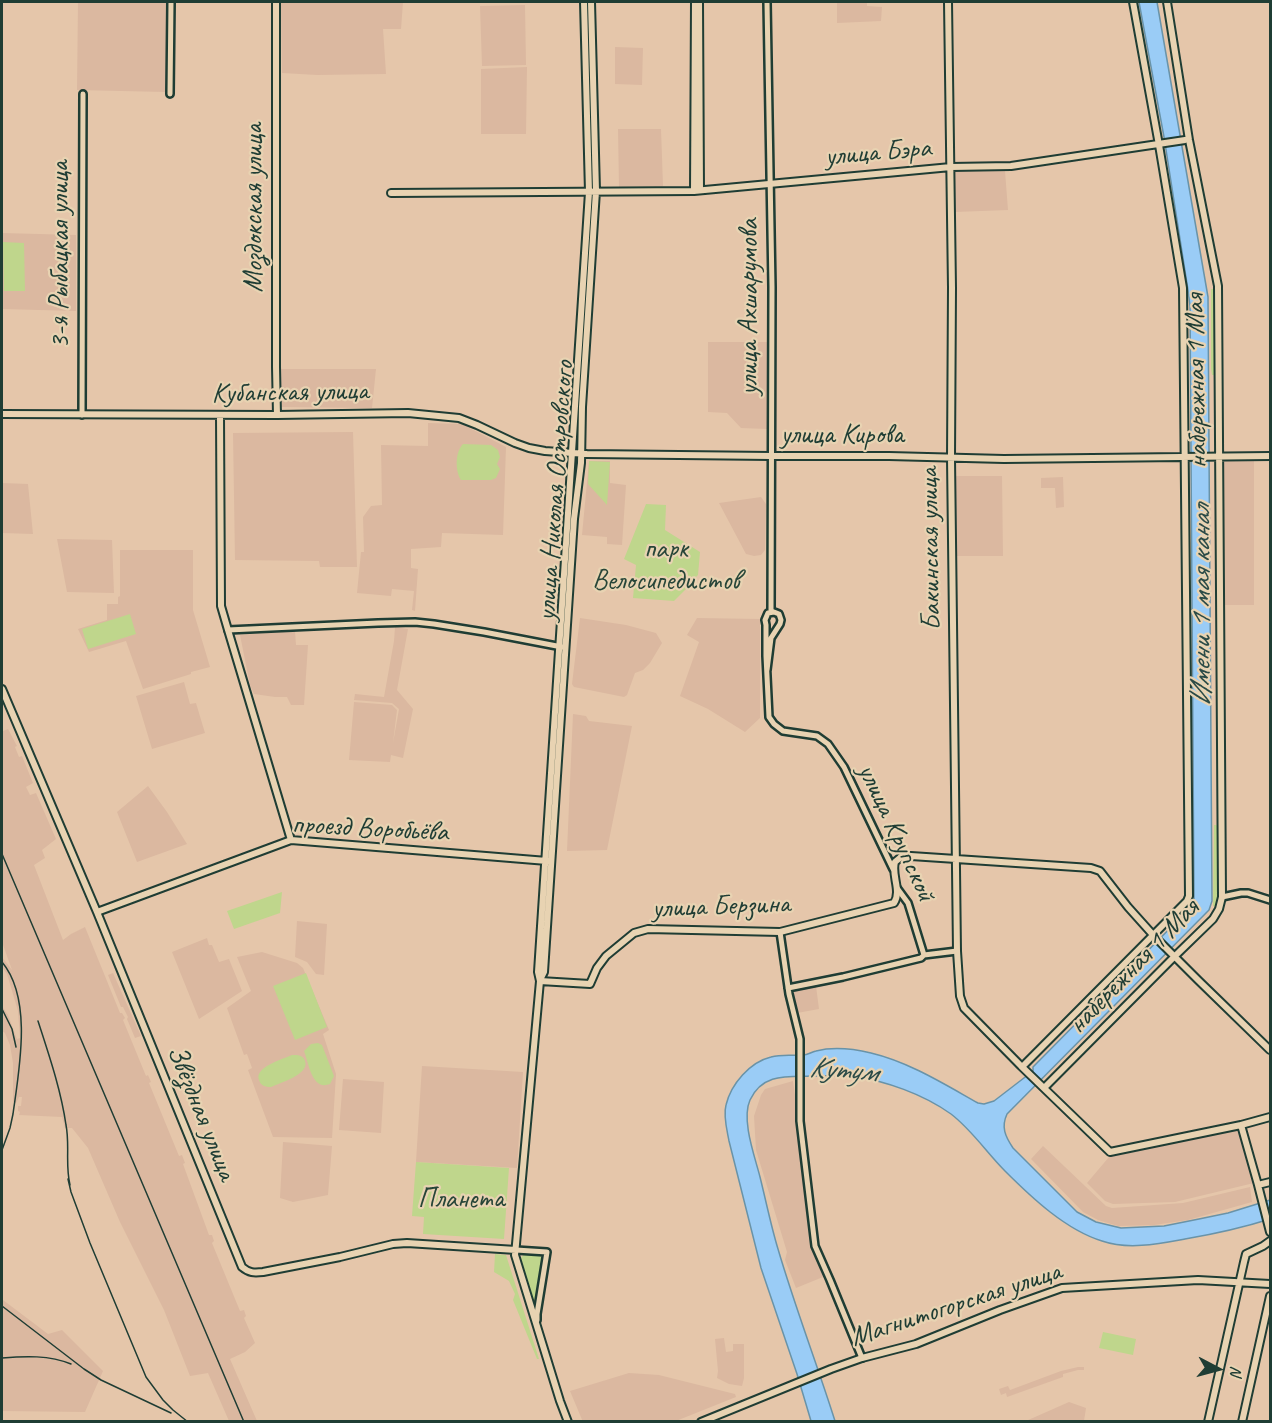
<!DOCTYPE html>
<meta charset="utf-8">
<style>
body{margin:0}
#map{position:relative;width:1272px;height:1423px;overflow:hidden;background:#e5c6aa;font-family:Caveat,sans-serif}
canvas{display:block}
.frame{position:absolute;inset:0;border:3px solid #1f3d34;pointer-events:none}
.north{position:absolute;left:1188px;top:1339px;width:60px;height:60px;-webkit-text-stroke:4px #e8d3b2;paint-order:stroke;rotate:96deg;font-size:16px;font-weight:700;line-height:24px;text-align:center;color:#1f3d34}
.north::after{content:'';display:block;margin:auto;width:21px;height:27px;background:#1f3d34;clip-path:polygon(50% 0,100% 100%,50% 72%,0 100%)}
</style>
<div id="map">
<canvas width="1272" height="1423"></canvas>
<div class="frame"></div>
<div class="north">N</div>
</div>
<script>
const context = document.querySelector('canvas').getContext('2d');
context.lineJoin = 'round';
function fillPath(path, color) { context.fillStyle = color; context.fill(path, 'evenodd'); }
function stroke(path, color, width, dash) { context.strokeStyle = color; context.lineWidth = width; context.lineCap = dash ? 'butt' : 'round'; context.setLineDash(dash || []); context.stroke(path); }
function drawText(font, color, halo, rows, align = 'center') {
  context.font = font + ' Caveat,sans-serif'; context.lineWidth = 4.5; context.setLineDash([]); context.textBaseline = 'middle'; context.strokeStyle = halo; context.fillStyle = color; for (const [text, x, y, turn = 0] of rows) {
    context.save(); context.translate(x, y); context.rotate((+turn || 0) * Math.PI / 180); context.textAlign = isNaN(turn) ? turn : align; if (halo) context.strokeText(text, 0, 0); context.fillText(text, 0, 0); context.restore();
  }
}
fillPath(new Path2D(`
 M78 2H168L166 92 77 90Z
 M281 2H403L401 29H383L386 74 317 75 282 73Z
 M837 2H867V6L882 7 881 21 837 23Z
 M525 5 526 65 482 66 480 6Z
 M615 47 643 48 642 85 615 84Z
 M527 67 526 134H481V69Z
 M618 129H661L663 186 619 187Z
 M955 171H1005L1008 210 955 212 954 174Z
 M2 233 76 235V311L2 309Z
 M708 342H767V429L741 428 727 413 708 412Z
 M278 369H376L372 408 279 407Z
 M428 423 462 424 506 447 503 535 442 533 441 547 411 549V568L418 569 415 611 412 610 414 591 392 589 391 596 357 593 361 552H364L363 517 371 506 382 505 381 445 428 446Z
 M353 432 357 567H320L319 561 235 560 233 433Z
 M1224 460 1254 461V605H1224Z
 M589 461H610V483L626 485 622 545 607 544V537L582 535Z
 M954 476H1002L1003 556H955Z
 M1063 477 1064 507 1056 508 1055 488H1041V478Z
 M2 483 28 484 33 534 2 533Z
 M761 497 766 504 765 550 761 555 754 556 746 554 719 503Z
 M57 539 112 540 114 593 67 592Z
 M120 550H193V610L210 667 191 672V674L143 689 126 641 89 652 78 629 107 620V604H118V597L120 596Z
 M580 618 626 625 656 633 662 643 650 663 643 670 635 673 627 695 624 697 574 687 572 684Z
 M697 618 760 619V718L745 732 708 709 680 696 699 642 687 635Z
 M395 627 408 629 397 690 413 709 403 758 391 755 390 762 349 760 354 702 392 705 397 710 393 743 399 709 392 703 354 700 355 694 384 697 394 641Z
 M295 631 296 645H308L304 705H291L287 697H275L254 694 250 685 240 635Z
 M184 682 190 704 196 703 205 733 152 749 136 696Z
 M573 714 586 716 589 721 632 726 607 850 567 851Z
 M2 727 3 731 8 729 17 746 15 747 19 757 22 756 33 783 26 787 30 795 36 793 56 839 42 850 45 858 34 865 63 940 71 934 85 927 120 1013H122L125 1018 123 1020 146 1076 148 1075 151 1082 149 1083 179 1156 182 1155 185 1163 183 1164 209 1235H212L214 1241 212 1243 240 1311 244 1310 246 1316 244 1318 255 1343 245 1352 230 1359 257 1421H229L208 1373 190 1376 164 1310 120 1222 88 1148 72 1128H65L62 1117 19 1115 20 1112 18 1111V1106H21L22 1097H19L16 1103 13 1102V1063L10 1045 5 1033 2 1031V1006L8 1015 17 1039 20 1038 18 1011 7 974 2 967V957L12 970 2 942Z
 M148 786 167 812 187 844 137 862 117 812Z
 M297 921 327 924 324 975 316 974 307 962 295 957Z
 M207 938 209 945H212L219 962 229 959 242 991 199 1019 172 952Z
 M262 952 297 963 303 968 329 1030 323 1034 336 1074 332 1138 273 1137 248 1070 252 1068 247 1054 244 1055 227 1008 251 991 237 957Z
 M113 973 141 1036 135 1038 127 1019 128 1017 123 1007H121L108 975Z
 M814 985 816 986 819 1009 797 1013 794 1001H792L790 992 792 989Z
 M422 1066 523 1072 517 1168 416 1162Z
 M343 1079 384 1082 381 1133 339 1130Z
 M793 1081 800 1130 811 1240 814 1254 823 1277 796 1288 785 1260 787 1252 756 1150 754 1116 761 1095 765 1089Z
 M1240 1129 1254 1183 1175 1202 1113 1204 1105 1201 1087 1183 1109 1157Z
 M283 1142 332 1146 328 1195 293 1202 280 1198Z
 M1043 1146 1106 1206 1112 1208 1183 1203 1250 1187 1252 1202 1188 1220 1154 1225 1118 1226 1098 1220 1083 1212 1031 1159Z
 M2 1298 3 1300 48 1334 62 1330 103 1371 85 1412 2 1411Z
 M724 1338 726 1352 733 1351V1344H744V1378L742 1386 729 1384 717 1378 718 1371 715 1339Z
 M1078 1367H1084V1370H1078L1063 1374V1377L1007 1397 1006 1393 1001 1395 999 1389 1008 1386 1010 1390 1061 1371Z
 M629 1373 659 1375 735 1394 736 1397 676 1421 583 1422 570 1391Z
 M1069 1402 1086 1408 1084 1421H1026Z`), '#dbb8a0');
fillPath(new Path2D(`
 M3 242 24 243 25 291H4Z
 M1211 289H1214V293L1216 294 1217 375H1212L1211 369Z
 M463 444 491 445 498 450 500 457 497 464 500 469 496 478 491 480H461C455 471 455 452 463 444Z
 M589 461 610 462 607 505 588 484Z
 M646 504 666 505 665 530 700 552 698 575 694 579V581L674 601 633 598 636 565 624 559Z
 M130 614 136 634 88 649 82 629Z
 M1214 825H1216L1218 827 1219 900 1217 907 1213 906Z
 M282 892 280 913 234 929 227 911Z
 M306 973 327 1027 295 1040 273 986Z
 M318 1043 322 1045 334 1076 330 1084C312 1091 309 1064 304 1051L311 1044Z
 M292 1055C298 1055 303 1055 305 1061 310 1074 280 1083 271 1087 265 1087 261 1086 259 1080 254 1067 283 1059 292 1055Z
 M416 1162 509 1168 504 1239 423 1234 424 1217 412 1216Z
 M495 1254 506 1255 539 1359H537L513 1300 515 1294 509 1281 494 1272Z
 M524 1254 540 1255 542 1258 535 1309 521 1258Z
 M1103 1332 1136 1339 1133 1355 1099 1348Z`), '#bfd68c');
const water = new Path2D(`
 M1139 2H1157L1208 297 1212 901 1209 910 1007 1114C1001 1127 1005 1136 1013 1148L1077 1212 1096 1222 1121 1228 1164 1226 1199 1219 1228 1213 1270 1200V1219C1242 1228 1214 1234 1185 1239 1158 1244 1128 1250 1102 1241 1066 1230 1032 1198 1005 1171 986 1152 972 1130 951 1114 923 1094 886 1081 852 1076 839 1075 827 1076 815 1076 789 1077 763 1072 750 1100 741 1120 755 1157 760 1177 766 1201 771 1226 778 1249 795 1307 817 1364 835 1421H811L797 1374 761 1268 729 1141C727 1130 723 1116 726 1105 731 1084 750 1062 771 1057 782 1054 792 1056 803 1055 808 1055 811 1052 816 1051 832 1047 854 1049 871 1053 909 1062 944 1084 978 1103L984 1104 994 1101 1033 1071V1067L1192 906 1194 901 1190 306 1188 290 1164 137Z`);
fillPath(water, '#9accf6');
stroke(water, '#6993a8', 1.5);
const minor = new Path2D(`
 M767 2 772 287 771 612
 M170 94 171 2
 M82 415 83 94
 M228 630 378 623 415 622 434 624 484 632 562 647
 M767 670 771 638 780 624 781 620 779 614 774 612 768 613 765 620 766 625V656L769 717 774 724 783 731 817 736 828 744 844 767 893 869
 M897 888 908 903 924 955
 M1222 897 1241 893H1248L1270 900
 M780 932 789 994 800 1039V1121L815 1246 830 1280 862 1358
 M788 988 843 977 921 958 924 955 957 951
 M516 1250 547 1252 537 1314V1320`);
const major = new Path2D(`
 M276 2V367L277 415
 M699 2 700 190
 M948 2 952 288 951 458 957 951 960 996 964 1008 1021 1066 1110 1152 1241 1125 1270 1117
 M694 191 695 2
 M391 193 694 191 951 167 1011 166 1185 140
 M2 414 277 415 408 413 459 418 477 425 515 443 529 448 545 451 587 454 771 456H889L1004 459 1270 456
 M220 415 221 606 228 630 291 840
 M2 689 97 912 242 1267C249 1273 254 1273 263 1272L340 1257 393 1244 407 1243 516 1250
 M97 912 291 840 547 861
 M540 980 544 972 574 519 581 463 582 407 596 191 591 2
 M540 981 590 984 597 968 606 956 634 933 648 929 780 932 894 903C902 891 891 875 895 862L901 857 911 856 1091 868 1100 871 1128 907 1154 936 1198 980 1270 1050
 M1022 1067 1187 901 1189 896 1183 288 1159 145 1133 2
 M1044 1088 1175 956 1213 919 1219 909 1222 897 1218 286 1189 140 1167 2
 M1241 1125 1258 1185 1270 1232
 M1258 1185 1270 1182
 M568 1422 560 1401 515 1255 540 981 538 972 589 192 584 2
 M701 1422 831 1369 862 1358 916 1344 1000 1310 1062 1288 1198 1280 1270 1284
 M1208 1422 1244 1262 1246 1254 1263 1246 1270 1241
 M1242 1422 1270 1296`);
stroke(minor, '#1f3d34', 10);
stroke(major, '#1f3d34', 10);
stroke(minor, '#e8d3b2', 5);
stroke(major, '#e8d3b2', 6);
stroke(new Path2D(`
 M2 854 244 1422
 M2 962C33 999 19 1070 13 1114L10 1128 2 1150
 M2 1009 12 1029 16 1047
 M38 1021C49 1055 61 1090 66 1125 70 1145 65 1165 70 1185
 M68 1179 71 1192 90 1243 146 1377 163 1400 173 1410 188 1422
 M2 1306 84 1369 101 1380 171 1413
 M2 1358C25 1356 49 1355 71 1364`), '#1f3d34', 1.5);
drawText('28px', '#1f3d34', '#e8d3b2', [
 ["улица Бэра",878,153,-5],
 ["Моздокская улица",255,208,-90],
 ["3-я Рыбацкая улица",61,255,-90],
 ["улица Ахшарумова",750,307,-90],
 ["набережная 1 Мая",1197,381,-91],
 ["Кубанская улица",290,393,-1],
 ["улица Кирова",842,436],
 ["улица Николая Островского",556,491,-86],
 ["Бакинская улица",931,549,-91],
 ["проезд Воробьёва",370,829,3],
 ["улица Крупской",896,833,65],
 ["улица Берзина",721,907,-2],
 ["набережная 1 Мая",1134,967,-46],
 ["Звёздная улица",201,1113,68],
 ["Магнитогорская улица",956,1305,-18]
]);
drawText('28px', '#274538', '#e8d3b2', [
 ["парк",666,550],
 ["Велосипедистов",666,582],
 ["Планета",461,1200]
]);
drawText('italic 30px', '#2b4b47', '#e8d3b2', [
 ["Имени 1 мая канал",1202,606,-90],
 ["Кутум",843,1071,5]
]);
</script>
